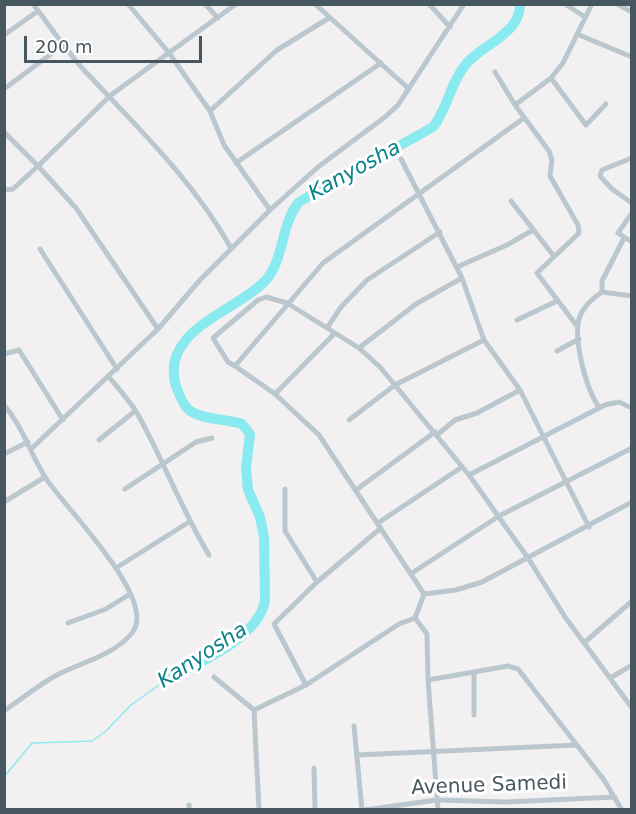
<!DOCTYPE html>
<style>
body{margin:0}
#map{position:relative;width:636px;height:814px;overflow:hidden;background:#f3f0f1;font-family:"DejaVu Sans",sans-serif}
canvas{display:block}
.frame{position:absolute;inset:0;border:6px solid #47575f;pointer-events:none}
.scale{position:absolute;left:24px;top:36px;width:178px;height:27px;box-sizing:border-box;border:3px solid #47575f;border-top:0;padding-left:8px;font-size:18px;line-height:21px;white-space:nowrap;color:#47575f;-webkit-text-stroke:4px #fff;paint-order:stroke}
</style>
<div id="map">
<canvas width="636" height="814"></canvas>
<div class="frame"></div>
<div class="scale">200 m</div>
</div>
<script>
const context = document.querySelector('canvas').getContext('2d');
context.lineJoin = 'round';
function stroke(path, color, width, dash) { context.strokeStyle = color; context.lineWidth = width; context.lineCap = dash ? 'butt' : 'round'; context.setLineDash(dash || []); context.stroke(path); }
function drawText(font, color, halo, rows, align = 'center') {
  context.font = font + ' "DejaVu Sans",sans-serif'; context.lineWidth = 6; context.setLineDash([]); context.textBaseline = 'middle'; context.strokeStyle = halo; context.fillStyle = color; for (const [text, x, y, turn = 0] of rows) {
    context.save(); context.translate(x, y); context.rotate((+turn || 0) * Math.PI / 180); context.textAlign = isNaN(turn) ? turn : align; if (halo) context.strokeText(text, 0, 0); context.fillText(text, 0, 0); context.restore();
  }
}
stroke(new Path2D(`
 M4 777 32 743 92 741 105 732 131 705 166 680`), '#89eaf0', 1.5);
stroke(new Path2D(`
 M166 680C197 664 260 637 265 600L264 537 260 517 248 490 246 468 250 434 242 424C227 419 202 420 189 410 182 404 179 394 176 386 159 330 237 311 265 281 285 259 280 225 299 202L433 127C448 108 450 83 466 64 482 45 521 33 520 4`), '#89eaf0', 10);
stroke(new Path2D(`
 M33 4C50 26 65 49 83 69 137 127 192 179 231 248
 M128 4 169 53 210 111 224 145 270 210
 M205 4 218 18
 M315 4 409 89
 M429 4 450 27
 M565 4 585 17
 M617 4 632 12
 M577 34 632 57
 M4 35 38 11
 M495 72 515 105 549 151 552 160 550 176 578 225 579 233 537 273 577 326
 M551 78 586 125 606 104
 M4 89 63 45
 M515 105 551 78 563 63 592 4
 M210 111 277 50 329 18
 M4 132 38 166 111 95 236 4
 M632 158 602 170 600 176 612 189 632 203
 M401 159 462 278 484 340 520 390 589 527
 M236 163 381 63
 M4 190 13 189 38 166 76 208 158 329
 M511 201 553 255
 M632 213 618 233 632 242
 M40 249 117 369
 M457 267 507 245 533 230
 M602 292V281L624 238
 M517 320 557 301
 M327 328 341 307 367 280 440 232
 M359 348 416 304 462 278
 M557 351 579 339
 M4 354 19 350 63 420
 M235 366 228 362 213 338 258 300 266 297 287 303 359 348 380 367 469 475 528 558 565 617 632 708
 M108 376C118 388 129 400 137 413 163 459 181 509 209 555
 M275 394 335 333
 M4 405C23 427 30 453 45 477 62 505 160 600 132 633 113 656 82 662 57 675 38 685 22 699 4 711
 M599 407C586 389 572 337 580 316 584 306 593 298 602 292L632 296
 M349 420 395 385 484 340
 M437 435 455 420 477 413 520 390
 M99 440 135 411
 M31 449 158 329 200 280 270 210 318 167 385 117 398 105 464 4
 M4 454 28 442
 M469 475 605 405 619 402 632 408
 M125 489 196 442 212 438
 M285 489V531L317 582
 M356 490 435 432
 M4 502 45 477
 M378 523 462 467
 M116 568 189 522
 M412 573 499 516 632 448
 M424 594 456 590 482 582 632 502
 M415 618 424 594 319 435 275 394 235 366 323 263 524 118
 M415 618 427 634 428 680 438 810
 M68 623 106 609 130 594
 M585 642 632 601
 M214 677 254 710 259 810
 M610 678 632 665
 M428 680 508 666 518 669 604 780 622 810
 M306 685 274 624 317 582 381 528
 M254 710 306 685 399 624 415 618
 M474 715V672
 M354 726 362 810
 M357 755 576 745
 M314 768 315 810
 M189 805V810
 M364 810 437 800 506 802 615 797`), '#bbc7ce', 5);
drawText('20px', '#47575f', '#fff', [
 ["Avenue Samedi",489,786,-2]
]);
drawText('italic 21px', '#09828a', '#fff', [
 ["Kanyosha",355,171,-29],
 ["Kanyosha",203,656,-33]
]);
</script>
